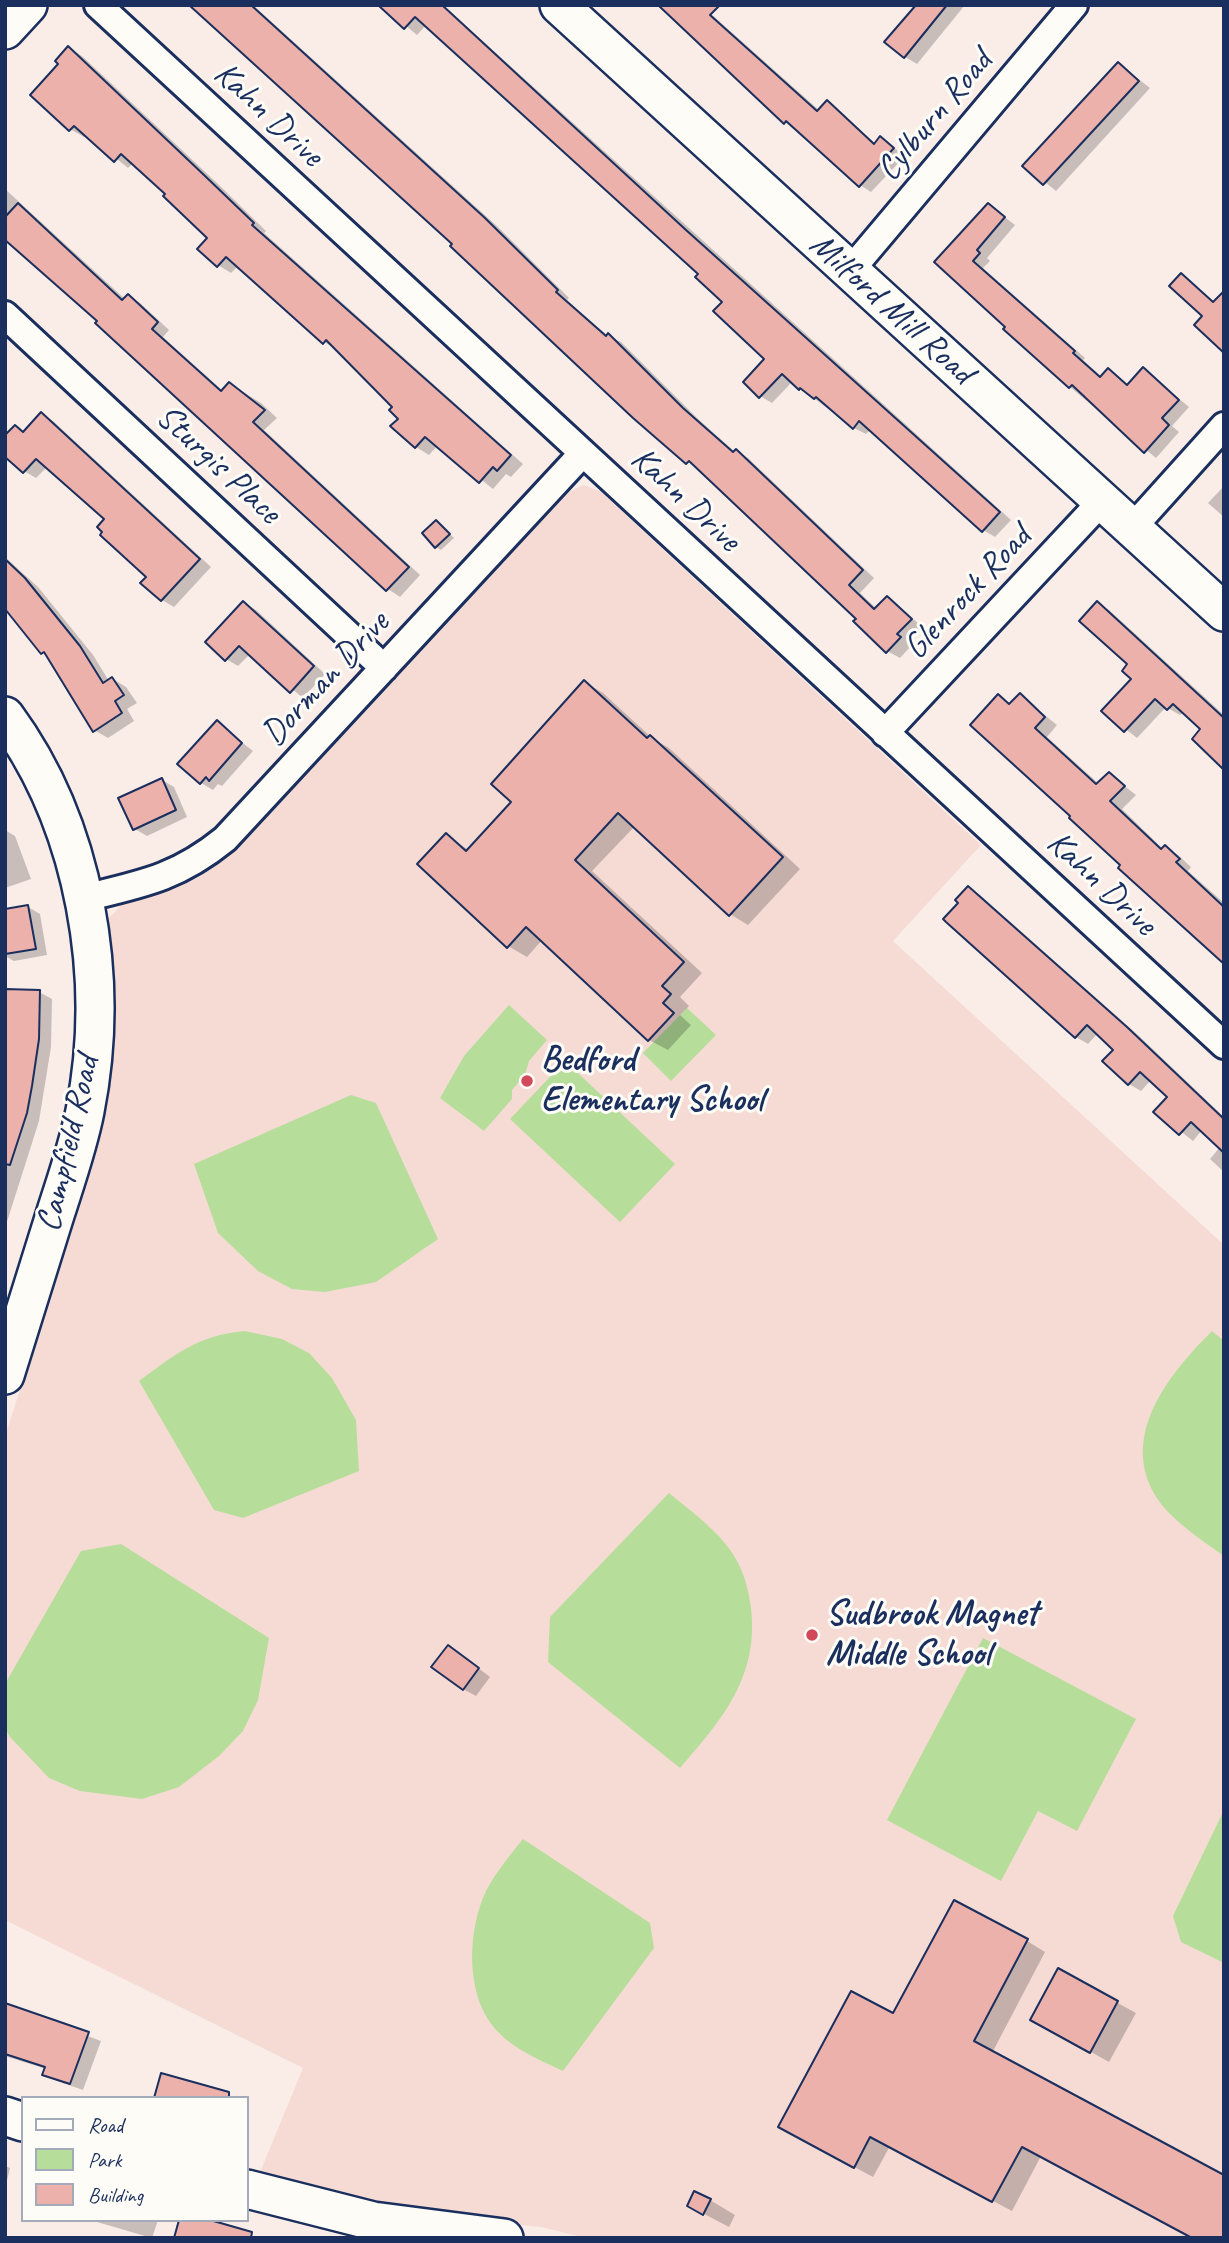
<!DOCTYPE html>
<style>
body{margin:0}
#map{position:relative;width:1229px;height:2243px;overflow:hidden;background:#faede8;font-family:Caveat,sans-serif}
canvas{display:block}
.frame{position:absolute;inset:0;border:7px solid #1b2f5e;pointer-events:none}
.legend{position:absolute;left:21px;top:2096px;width:228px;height:126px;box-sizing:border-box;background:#fdfcf7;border:2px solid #a3aaba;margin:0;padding:9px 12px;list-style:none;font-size:21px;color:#1b2f5e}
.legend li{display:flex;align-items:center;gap:14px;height:35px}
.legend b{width:35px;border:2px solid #a3aaba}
</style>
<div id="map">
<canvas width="1229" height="2243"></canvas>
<div class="frame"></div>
<ul class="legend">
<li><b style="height:9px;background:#fdfcf7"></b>Road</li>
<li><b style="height:19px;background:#b6de9a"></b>Park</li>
<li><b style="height:19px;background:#ecb1aa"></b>Building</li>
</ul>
</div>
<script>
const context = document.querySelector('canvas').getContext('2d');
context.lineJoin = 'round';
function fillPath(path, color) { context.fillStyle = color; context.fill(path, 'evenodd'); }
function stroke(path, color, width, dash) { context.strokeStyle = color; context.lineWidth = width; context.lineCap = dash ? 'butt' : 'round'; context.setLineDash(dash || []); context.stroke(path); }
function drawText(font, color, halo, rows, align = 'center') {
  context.font = font + ' Caveat,sans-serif'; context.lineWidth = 6; context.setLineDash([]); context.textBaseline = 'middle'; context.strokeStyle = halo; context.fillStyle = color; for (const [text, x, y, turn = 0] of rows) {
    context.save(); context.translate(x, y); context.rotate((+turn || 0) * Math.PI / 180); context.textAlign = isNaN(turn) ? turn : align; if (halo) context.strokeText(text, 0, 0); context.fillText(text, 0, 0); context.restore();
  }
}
fillPath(new Path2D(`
 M583 485 600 491 981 845 893 941 1224 1245V2238H586L541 2227 429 2217 258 2177 303 2068 5 1920V1436L93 1164 103 1113 113 1049 109 918 122 904 176 888 201 876 245 841 569 492Z`), '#f6dbd5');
fillPath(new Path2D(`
 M509 1005 547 1040 529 1061 525 1075 512 1090V1099L484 1131 440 1098 464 1056Z
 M687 1008 716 1035 671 1081 643 1053Z
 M565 1061 675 1164 620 1222 510 1119Z
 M351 1095 376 1103 438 1239 376 1282 325 1292 292 1289 258 1271 218 1233 194 1164Z
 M245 1331 282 1339 309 1353 332 1378 356 1420 359 1471 243 1518 214 1510 139 1381C176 1354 198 1335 245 1331Z
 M1212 1331 1224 1341V1556C1203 1541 1168 1518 1155 1495 1119 1434 1171 1372 1212 1331Z
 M669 1493C693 1513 722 1533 737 1561 745 1575 749 1593 751 1608 759 1676 723 1719 680 1768L548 1662 550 1617Z
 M121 1544 269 1638 258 1700 243 1731 219 1756 179 1787 142 1799 80 1791 49 1778 10 1737 5 1728V1684L81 1551Z
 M983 1638 1136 1719 1077 1831 1038 1811 1001 1881 887 1820Z
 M1224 1810V1963L1181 1942 1173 1916Z
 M523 1839 650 1923 654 1948 563 2071C538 2059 510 2048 492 2025 465 1990 468 1929 486 1891 496 1872 510 1855 523 1839Z`), '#b6de9a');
fillPath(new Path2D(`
 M193 5H253L498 227 569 298 567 300 608 336 621 342 696 417 735 452 748 458 874 578 860 593 876 608 887 598 923 627 908 642 912 645 900 658 887 651 858 618 699 470 634 417 401 196Z
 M381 5H443L1011 520 995 537 983 530 871 429 866 434 854 428 792 382 772 403 760 396 766 359 700 274 426 25 417 35Z
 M658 5H701L820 111 828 102 876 144 881 138 905 156 871 192 860 185 785 122Z
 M918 5H965L917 64 905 57Z
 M69 48 82 56 218 184 266 231 264 233 523 464 511 477 506 474 493 489 438 445 429 455 416 447 394 407 338 350 324 342 238 266 231 273 218 265 210 237 133 163 128 168 86 134 84 137 70 129 60 64Z
 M1119 64 1150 88 1056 191 1025 166Z
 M5 189 125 299 128 296 140 303 169 330 163 337 223 391 230 384 261 403 277 418 264 430 420 575 400 597 376 581 99 321 5 238Z
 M989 205 1015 225 987 258 990 261 983 268 1085 358 1083 360 1102 377 1108 370 1129 385 1143 369 1189 407 1172 426 1179 432 1156 458 1070 387 937 262Z
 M1181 275 1215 302 1205 316Z
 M41 414 53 421 211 567 174 607 162 600 106 519 47 467 36 478 24 471Z
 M1224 486V517L1208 503Z
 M437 522 454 538 441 550 436 547Z
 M5 557 38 587 93 655 109 681 113 679 126 687 137 703 127 709 134 721 108 738 94 730 48 656 5 607Z
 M244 603 256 610 325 674 303 698 250 654 238 666 226 659Z
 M1097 603 1109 610 1224 715V767L1202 729 1183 712 1180 715 1166 707 1137 738 1103 711 1133 679 1130 664Z
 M584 682 603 693 652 738 669 748 800 869 748 925 730 914 635 826 592 871 702 973 680 997 689 1006 680 1015 691 1025 668 1050 649 1040 542 940 527 957 508 946 446 836 469 850 513 802Z
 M1020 695 1057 725 1047 737 1099 784 1109 774 1136 795 1122 809 1163 849 1178 855 1191 867 1188 871 1224 903V964L1073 816 999 697 1012 704Z
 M217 723 253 751 222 786 218 784 213 790 201 783Z
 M162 780 174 787 187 817 147 836 135 829Z
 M5 830 15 836 31 879 5 888Z
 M968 888 980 895 1139 1036 1224 1117V1172L1210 1159 1220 1147 1202 1130 1193 1141 1156 1112 1169 1097 1151 1080 1141 1091 1129 1084 1115 1050 1098 1033 1088 1044 1076 1037 946 919Z
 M28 907 40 914 47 955 14 961 5 956V911Z
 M5 991 39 992 52 999 51 1047 39 1121 5 1228Z
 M460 1654 490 1677 476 1696 463 1689Z
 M1027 1941 1045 1952 992 2053 1041 2156 1012 2211 890 2146 873 2177 799 2137 894 2016Z
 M1059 1971 1136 2013 1109 2062 1032 2019Z
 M5 2005 101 2041 83 2090 57 2081 44 2074 46 2069 5 2056Z
 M5 2166 10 2168 5 2189Z
 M710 2200 735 2215 729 2227 689 2206Z
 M90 2220H158L152 2238Z`), '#0003');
const building = new Path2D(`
 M189 5H251L485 218 558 290 556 292 606 336 608 333 683 408 733 452 736 449 863 570 849 585 874 609 887 596 912 619 897 634 901 637 886 653 853 621 856 619 689 461 686 464 633 418 450 246 452 244Z
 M378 5H442L686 230 1000 512 982 532 859 421 853 429 816 397 814 399 800 388 799 390 782 374 759 398 743 382 764 359 713 311 722 302 695 277 698 274 415 17 404 29Z
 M658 5H720L710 15 817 111 827 100 874 144 880 136 894 148 859 187 786 121 784 124Z
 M916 5H947L904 58 884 42Z
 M68 46 204 175 254 223 252 225 511 455 497 471 493 467 479 483 425 437 415 448 390 426 398 419 389 410 392 407 326 340 323 344 226 257 217 267 197 249 207 238 163 196 165 194 121 154 114 162 74 126 69 131 30 95 58 64 55 61Z
 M1118 62 1139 81 1043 185 1022 166Z
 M18 203 122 300 128 294 158 322 152 329 221 391 229 382 265 410 253 422 409 567 386 591 95 323 97 321 5 240V217Z
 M988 203 1005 217 977 250 980 253 973 261 1075 351 1073 353 1100 377 1108 368 1127 385 1143 367 1179 400 1162 418 1169 425 1144 453 1072 385 1069 388 1003 329 1005 327 934 262Z
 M1181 273 1213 302 1224 291V353L1194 325 1202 316 1169 286Z
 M41 412 200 559 161 601 140 583 146 577 100 535 102 532 97 527 104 519 36 459 23 473 5 457V435L15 425 23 432Z
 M436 520 450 534 435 548 422 533Z
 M5 559 25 578 80 646 103 683 112 677 124 695 115 701 122 713 93 732 44 652 41 654 5 609Z
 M243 601 314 666 290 693 239 646 225 661 205 642Z
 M1097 601 1224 718V770L1192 739 1200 729 1173 704 1167 710 1155 699 1124 732 1101 711 1131 679 1122 671 1127 664 1079 621Z
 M584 680 647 738 650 735 783 857 729 916 618 813 575 860 684 962 662 986 671 994 663 1003 674 1013 648 1041 526 927 507 948 417 864 446 833 466 851 511 802 491 784Z
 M1020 693 1045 717 1035 728 1096 784 1109 772 1125 786 1110 801 1161 849 1165 845 1180 859 1176 862 1224 907V964L1118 868 1120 865 1069 818 1070 816 970 725 998 694 1009 704Z
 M217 720 242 743 209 781 206 777 200 784 177 764Z
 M162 778 176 810 133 830 118 798Z
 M968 886 1127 1027 1224 1119V1153L1191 1122 1179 1135 1153 1112 1167 1097 1140 1072 1128 1085 1102 1061 1113 1050 1087 1025 1075 1038 946 922 943 919 958 903 955 900Z
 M28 905 36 949 5 954V909Z
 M5 989 40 990 39 1039 32 1086 27 1113 10 1165 5 1164Z
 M448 1645 479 1668 463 1690 431 1667Z
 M954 1900 1028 1939 974 2041 1224 2175V2238H1192L1022 2147 992 2202 870 2137 854 2168 778 2127 851 1991 893 2013Z
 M1058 1968 1118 2001 1090 2053 1030 2020Z
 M5 2003 89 2032 70 2084 42 2075 45 2067 5 2054Z
 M161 2073 229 2092V2098H154Z
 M694 2191 711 2199 703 2215 687 2206Z
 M179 2220H210L252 2232 251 2238H174Z`);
fillPath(building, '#ecb1aa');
stroke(building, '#1b2f5e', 2);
const street = new Path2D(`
 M98 5 1224 1045
 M849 272 1074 5
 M5 315 384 668
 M1133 527 1224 426
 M885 733 1103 500
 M84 898C142 884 177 878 225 839L583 453`);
const secondary = new Path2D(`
 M559 5 1224 612
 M5 30 28 5
 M5 716C86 826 111 979 85 1111 78 1147 65 1183 54 1218 38 1270 22 1322 5 1375
 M5 2116 23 2122
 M247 2189 373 2221 504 2238`);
stroke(street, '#1b2f5e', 32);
stroke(secondary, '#1b2f5e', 42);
stroke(street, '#fdfcf7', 26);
stroke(secondary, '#fdfcf7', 37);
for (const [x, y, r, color] of [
 [527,1081,7,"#d1495b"],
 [812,1635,7,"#d1495b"]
]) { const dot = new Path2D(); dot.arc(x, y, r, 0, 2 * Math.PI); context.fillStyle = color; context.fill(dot); stroke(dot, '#fdfcf7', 2.5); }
drawText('35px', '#1b2f5e', '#fdfcf7', [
 ["Kahn Drive",268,115,43],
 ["Cylburn Road",935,116,-50],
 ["Milford Mill Road",891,309,42],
 ["Sturgis Place",218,465,43],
 ["Kahn Drive",685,500,43],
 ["Glenrock Road",968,593,-47],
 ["Dorman Drive",326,679,-47],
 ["Kahn Drive",1101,884,43],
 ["Campfield Road",69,1144,-77]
]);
drawText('bold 35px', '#1b2f5e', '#fdfcf7', [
 ["Bedford",541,1061],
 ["Elementary School",541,1101],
 ["Sudbrook Magnet",826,1615],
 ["Middle School",826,1655]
], 'left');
</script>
